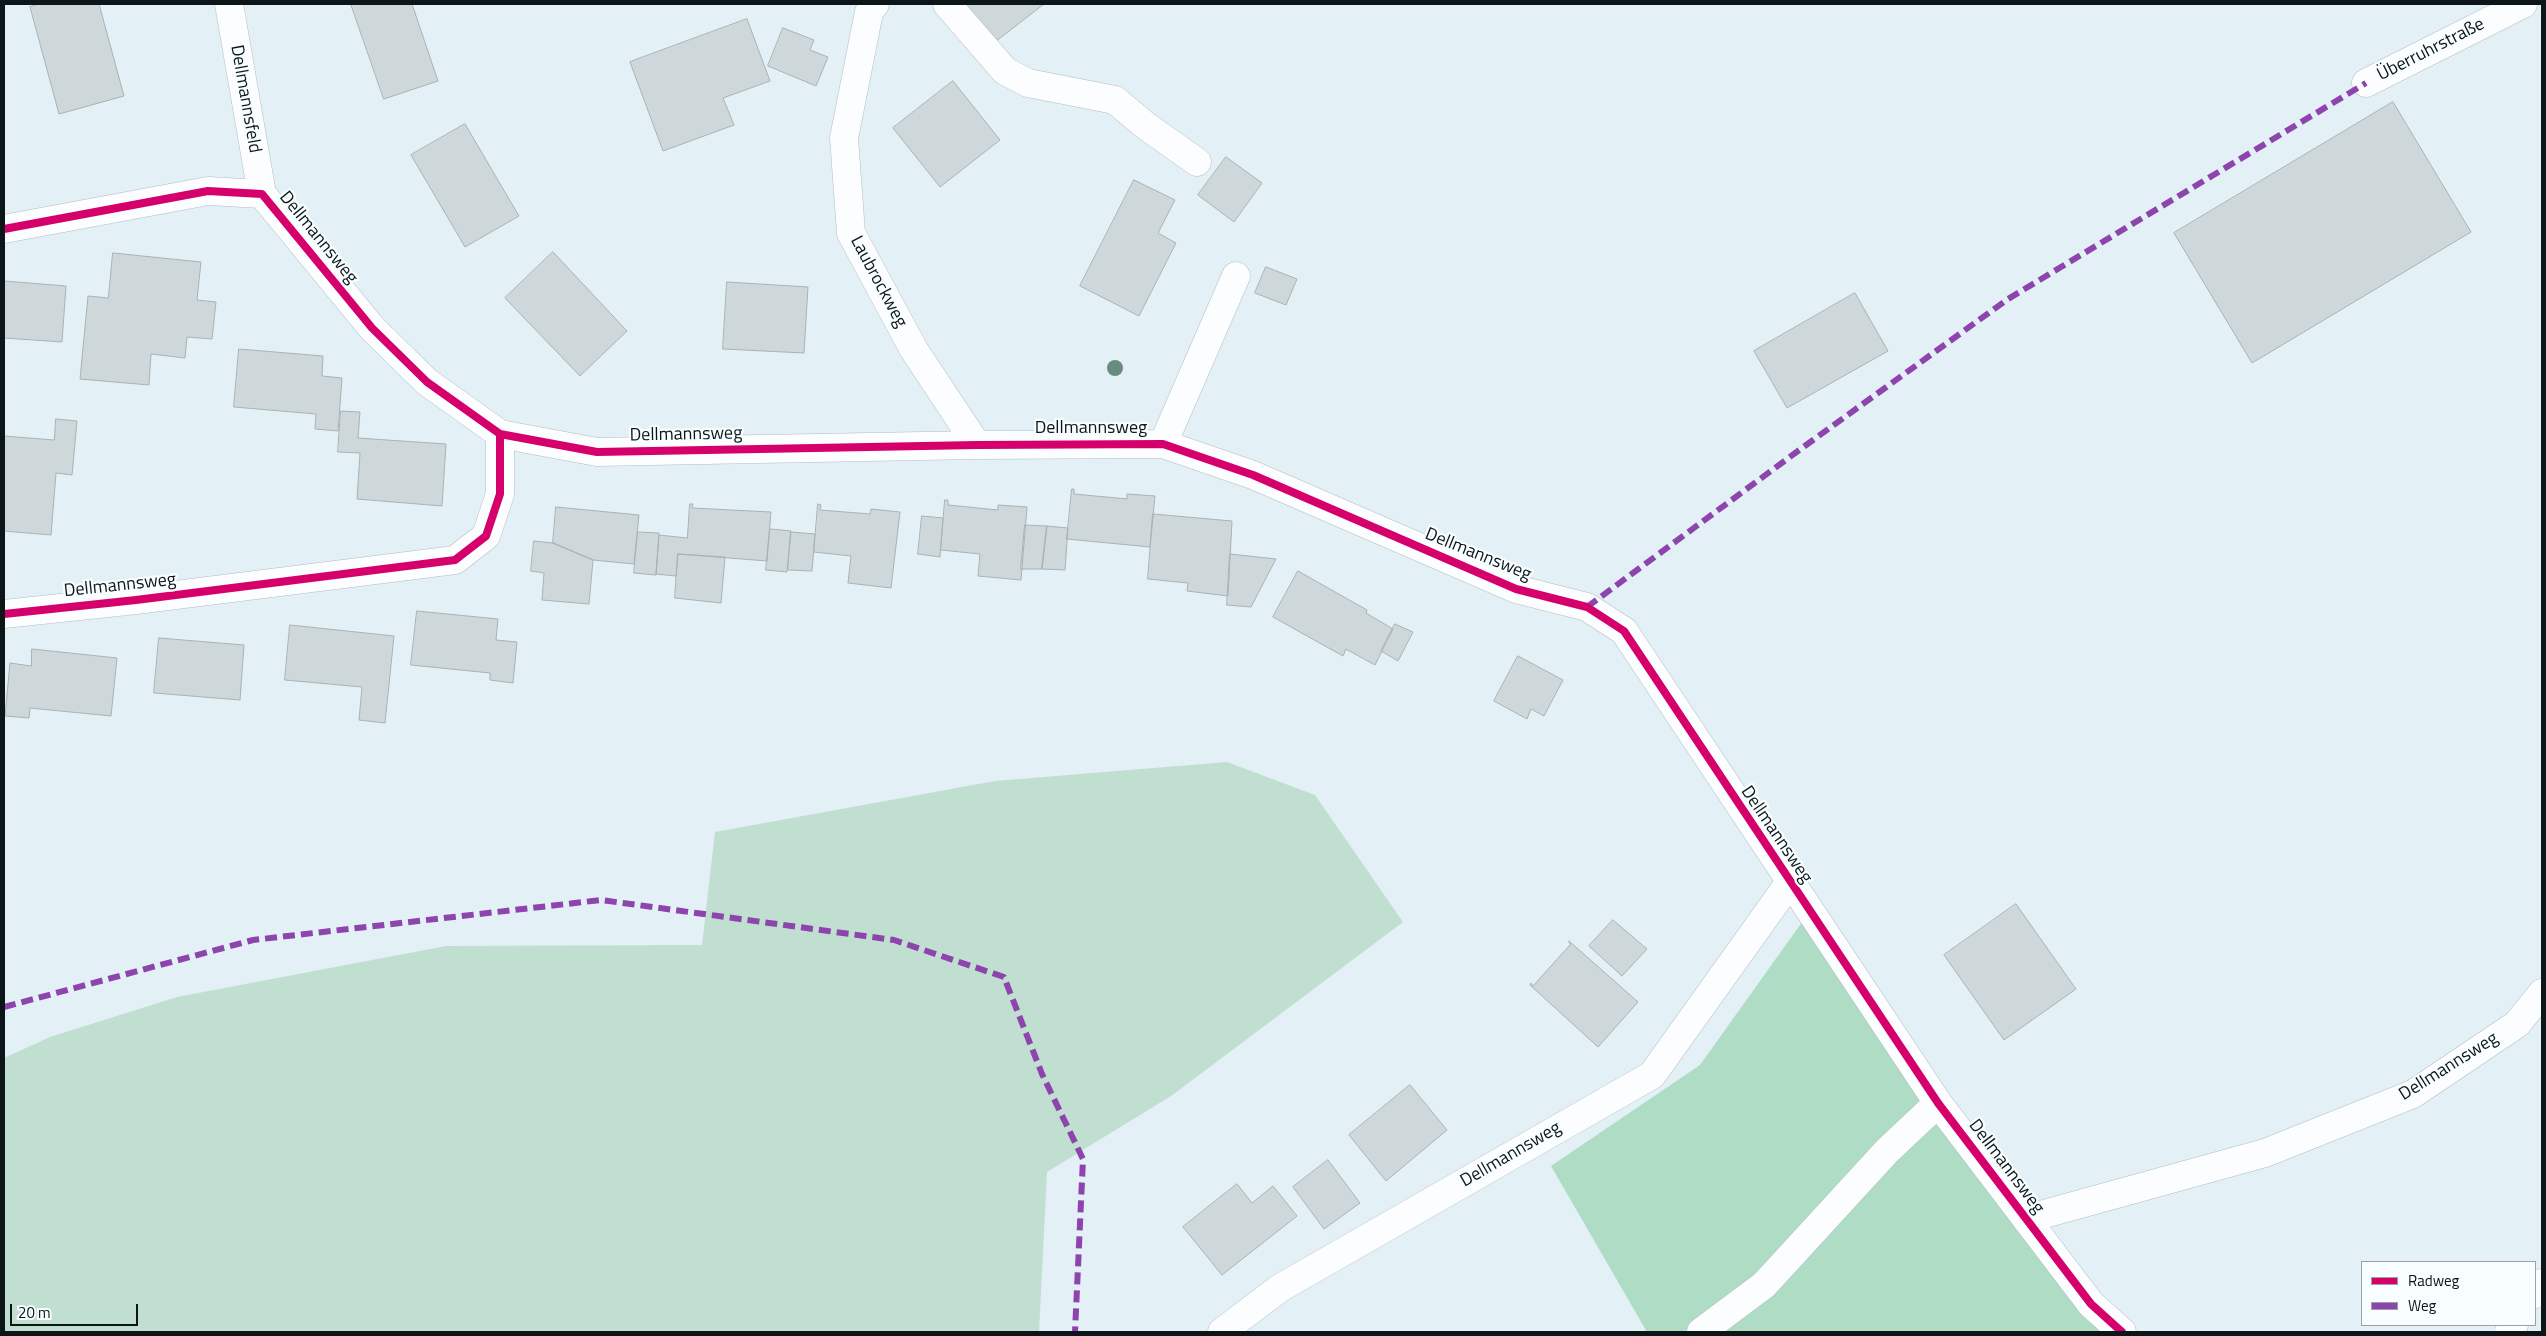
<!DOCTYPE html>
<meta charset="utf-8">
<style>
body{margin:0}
#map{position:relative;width:2546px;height:1336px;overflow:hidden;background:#e3f0f5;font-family:"Titillium Web",sans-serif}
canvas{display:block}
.frame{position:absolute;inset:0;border:5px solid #0c1518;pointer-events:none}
.legend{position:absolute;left:2361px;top:1261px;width:175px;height:65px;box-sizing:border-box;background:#f8fdff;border:1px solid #9aa0a3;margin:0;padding:6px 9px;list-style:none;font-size:15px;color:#0c1518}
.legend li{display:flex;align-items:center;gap:10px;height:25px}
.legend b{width:25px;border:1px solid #9aa0a3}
.scale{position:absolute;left:10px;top:1304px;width:128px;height:22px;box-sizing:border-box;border:2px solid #0c1518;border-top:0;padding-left:6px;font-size:15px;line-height:18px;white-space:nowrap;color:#0c1518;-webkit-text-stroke:4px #f8fdff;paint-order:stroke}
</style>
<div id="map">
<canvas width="2546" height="1336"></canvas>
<div class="frame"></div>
<ul class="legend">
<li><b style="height:6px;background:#d6006c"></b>Radweg</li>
<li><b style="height:6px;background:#8e44ad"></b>Weg</li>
</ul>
<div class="scale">20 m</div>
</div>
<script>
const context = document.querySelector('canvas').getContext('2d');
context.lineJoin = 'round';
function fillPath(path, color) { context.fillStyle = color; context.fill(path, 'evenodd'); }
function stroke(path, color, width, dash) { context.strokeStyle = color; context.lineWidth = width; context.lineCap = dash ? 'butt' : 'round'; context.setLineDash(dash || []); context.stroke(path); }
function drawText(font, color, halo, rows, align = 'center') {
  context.font = font + ' "Titillium Web",sans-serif'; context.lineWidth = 4.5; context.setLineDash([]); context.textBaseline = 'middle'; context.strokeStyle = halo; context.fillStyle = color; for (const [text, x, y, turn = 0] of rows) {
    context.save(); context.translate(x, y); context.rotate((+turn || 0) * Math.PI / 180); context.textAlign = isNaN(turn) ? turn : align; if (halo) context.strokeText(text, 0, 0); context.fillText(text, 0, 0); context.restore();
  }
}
fillPath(new Path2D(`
 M1227 762 1315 795 1403 922 1171 1096 1047 1172 1039 1332H4V1058L50 1037 177 997 446 946 702 945 715 832 995 781Z`), '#c0dfd0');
fillPath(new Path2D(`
 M1805 918 2103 1332H1647L1551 1166 1700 1065Z`), '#aedcc4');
const building = new Path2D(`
 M40 4H99L124 96 59 114 30 7Z
 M351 4H412L438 81 384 99Z
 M965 4H1044L995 42Z
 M747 19 770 81 723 98 734 125 663 151 630 62Z
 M783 28 814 40 810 50 828 57 816 86 768 66Z
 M953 81 1000 140 940 187 893 128Z
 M2393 102 2471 232 2252 363 2174 233Z
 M465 124 519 216 465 247 411 155Z
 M1226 157 1262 183 1234 222 1198 195Z
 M1134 180 1175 200 1158 233 1176 243 1139 316 1080 286Z
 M553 252 627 331 580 376 505 298Z
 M113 253 201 262 197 300 216 302 212 339 187 337 185 358 151 354 149 385 80 379 88 296 108 298Z
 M1266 267 1297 279 1286 305 1255 293Z
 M4 281 66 286 62 342 4 338Z
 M727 282 808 287 804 353 723 349Z
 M1855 293 1888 351 1787 408 1754 351Z
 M239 349 323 356 322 376 342 378 338 431 315 429 316 414 234 407Z
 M341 411 360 412 358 438 446 444 442 506 357 499 360 453 338 452Z
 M56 419 77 421 72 475 56 473 51 535 4 531V436L54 440Z
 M1072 489H1074V494L1127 499V494L1155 496 1150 547 1067 539Z
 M945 500H948V505L998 510V505L1027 507 1021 580 978 576 980 554 941 550Z
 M690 504H693L692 508 771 512 767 561 678 554 676 576 656 574 659 535 687 538Z
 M818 504 821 505 820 510 870 514 871 509 900 512 891 588 848 583 851 556 814 552Z
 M556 507 639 515 634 564 593 560 553 543Z
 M1153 514 1232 521 1228 596 1187 591 1188 583 1148 579Z
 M922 516 943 518 940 557 918 554Z
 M1025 525 1047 526 1042 569H1021Z
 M1047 526 1068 528 1065 570 1042 569Z
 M770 529 791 531 787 572 766 570Z
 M638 532 659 533 656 575 634 573Z
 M791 532 815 534 812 571 788 570Z
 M534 541 553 543 593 560 589 604 542 600 544 573 531 571Z
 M678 554 725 557 721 603 675 598Z
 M1230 554 1276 559 1251 607 1227 605Z
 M1298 571 1367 610 1366 613 1393 629 1375 665 1346 649 1343 656 1273 617Z
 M417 611 498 619 496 640 517 642 513 683 490 680V673L411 665Z
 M1395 624 1413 632 1398 661 1381 651Z
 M290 625 394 636 385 723 359 720 362 687 285 680Z
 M159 638 244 645 240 700 154 693Z
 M32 649 117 658 111 716 30 708 29 718 5 716 10 663 31 666Z
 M1518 656 1563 680 1544 716 1531 709 1527 719 1494 701Z
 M2016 904 2076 989 2004 1040 1944 955Z
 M1613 920 1647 949 1622 976 1589 946Z
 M1569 941 1638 1002 1598 1047 1530 985 1531 983 1533 986 1570 945Z
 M1410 1085 1447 1130 1386 1181 1349 1135Z
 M1328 1160 1360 1203 1324 1229 1293 1187Z
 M1237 1184 1252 1203 1273 1186 1297 1216 1222 1275 1183 1227Z`);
fillPath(building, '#ced8da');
stroke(building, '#a8b2b4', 1);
const minor = new Path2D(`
 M229 4 262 194
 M875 4 869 12 844 138 851 233 914 350 977 445
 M947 4 1005 71 1028 83 1115 100 1146 126 1197 162
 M2366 83 2523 4
 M4 229 208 191 262 194 372 328 427 382 500 434 597 452 977 445 1163 444 1253 475 1516 589 1587 607 1624 631 1938 1103 2091 1304 2122 1332
 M1163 444 1236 276
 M4 614 136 600 455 560 486 536 500 494V434
 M2026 1219 2265 1153 2413 1094 2517 1024 2542 993
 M2535 1294 2542 1283
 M1222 1332 1280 1288 1652 1075 1790 882
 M1701 1332 1764 1285 1887 1151 1938 1103
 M2509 1332 2514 1325`);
stroke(minor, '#b3bdc1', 29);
stroke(minor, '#fbfdfe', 28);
stroke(new Path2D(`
 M1587 607 1802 448 2008 299 2366 83
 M4 1007 253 940 601 900 894 940 1004 977 1042 1074 1083 1159 1075 1332`), '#8e44ad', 6, [12, 6]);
stroke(new Path2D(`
 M4 229 208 191 262 194 372 328 427 382 500 434 597 452 977 445 1163 444 1253 475 1516 589 1587 607 1624 631 1938 1103 2091 1304 2122 1332
 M4 614 136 600 455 560 486 536 500 494V434`), '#d6006c', 8);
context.fillStyle = '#668c7e';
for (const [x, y] of [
 [1115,368]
]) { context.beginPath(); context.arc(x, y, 8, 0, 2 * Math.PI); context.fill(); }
drawText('18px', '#0c1518', '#f8fdff', [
 ["Überruhrstraße",2431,50,-27],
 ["Dellmannsfeld",245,99,80],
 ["Dellmannsweg",318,238,51],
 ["Laubrockweg",878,282,62],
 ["Dellmannsweg",1091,429],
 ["Dellmannsweg",686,435,-1],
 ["Dellmannsweg",1478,555,22],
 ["Dellmannsweg",120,586,-6],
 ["Dellmannsweg",1776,835,56],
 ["Dellmannsweg",2449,1067,-32],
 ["Dellmannsweg",1511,1155,-30],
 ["Dellmannsweg",2006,1167,53]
]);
</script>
